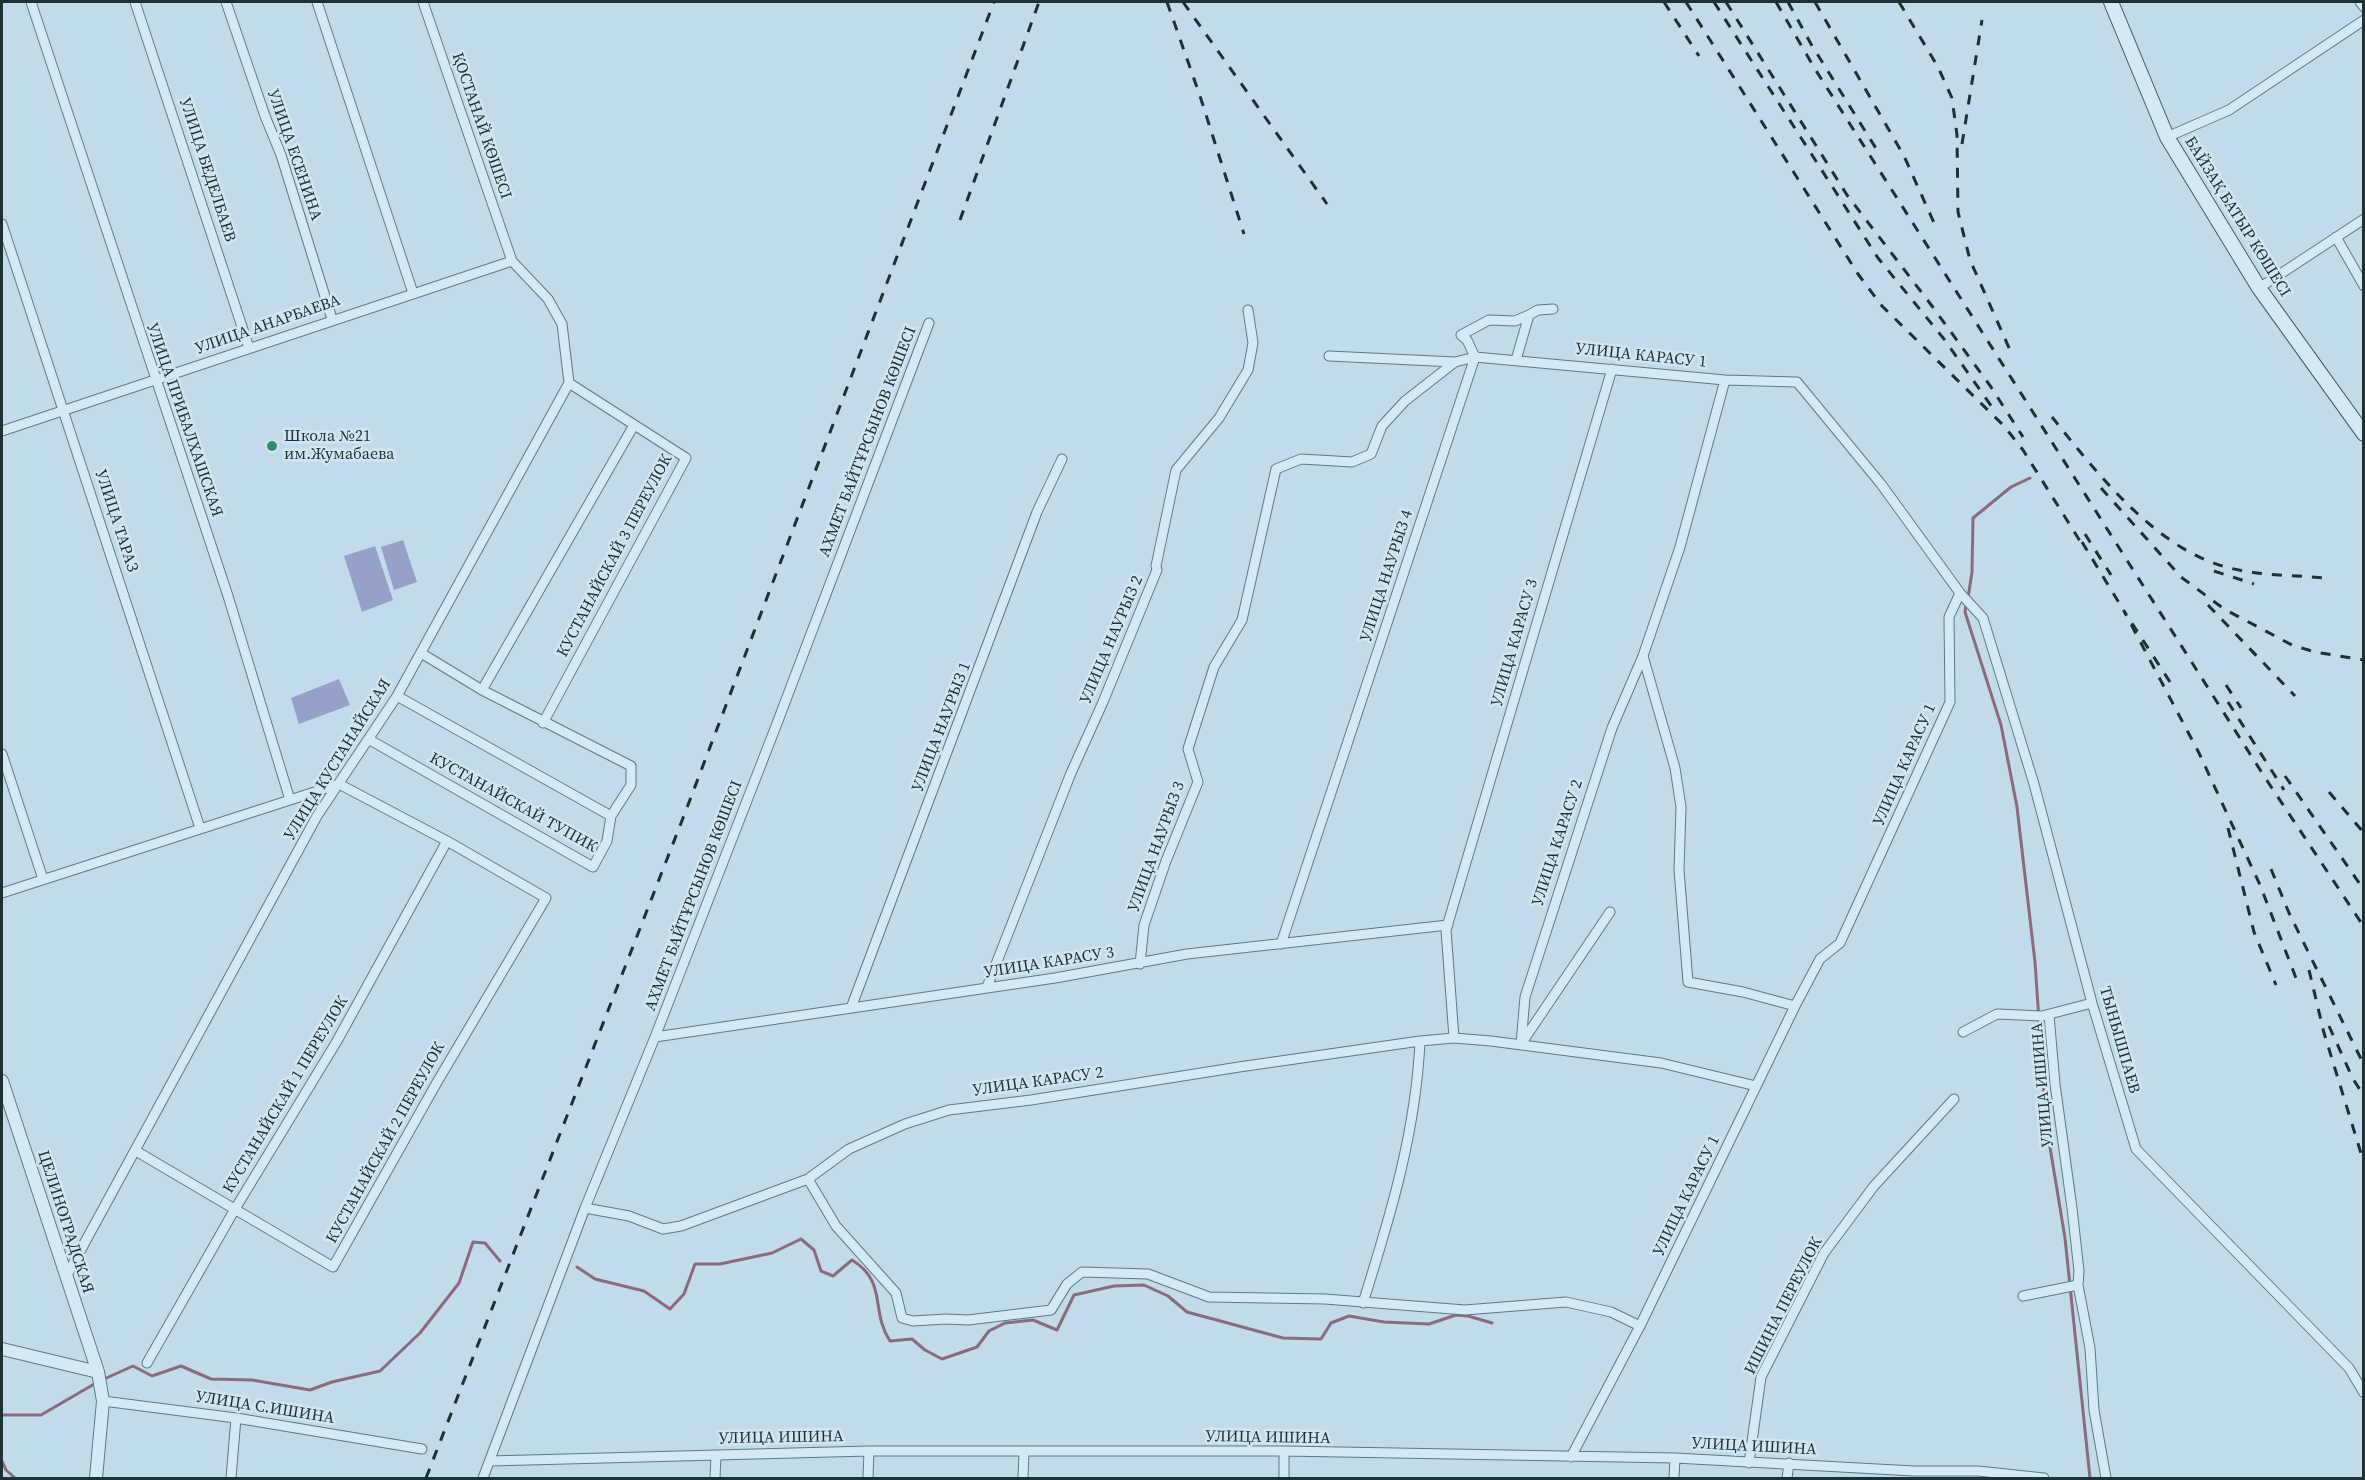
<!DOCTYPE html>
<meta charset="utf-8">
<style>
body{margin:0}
#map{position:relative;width:2365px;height:1480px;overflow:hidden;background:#c1dbeb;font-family:"Source Serif 4",serif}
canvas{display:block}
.frame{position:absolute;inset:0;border:3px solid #1d3033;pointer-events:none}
</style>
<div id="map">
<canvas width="2365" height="1480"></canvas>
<div class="frame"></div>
</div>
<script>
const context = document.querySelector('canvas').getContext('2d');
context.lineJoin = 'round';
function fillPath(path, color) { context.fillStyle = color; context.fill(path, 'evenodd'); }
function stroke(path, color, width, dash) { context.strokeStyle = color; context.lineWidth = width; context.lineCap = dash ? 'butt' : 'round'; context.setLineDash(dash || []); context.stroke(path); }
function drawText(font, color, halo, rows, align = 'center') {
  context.font = font + ' "Source Serif 4",serif'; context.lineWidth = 5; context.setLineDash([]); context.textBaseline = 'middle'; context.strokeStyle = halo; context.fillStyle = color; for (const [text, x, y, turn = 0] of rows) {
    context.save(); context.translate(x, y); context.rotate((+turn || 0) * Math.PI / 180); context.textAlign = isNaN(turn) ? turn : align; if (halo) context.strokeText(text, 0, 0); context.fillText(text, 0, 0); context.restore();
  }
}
fillPath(new Path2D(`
 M403 540 417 582 394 590 381 547Z
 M375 546 393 600 362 612 344 556Z
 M339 679 350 705 299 724 291 698Z`), '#96a1c8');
stroke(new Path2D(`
 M1968 598 1972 572 1973 518 2011 487 2030 478
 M1966 604 1965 612 2001 725 2017 807 2035 962 2046 1123 2065 1238 2090 1478
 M577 1267 595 1279 644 1291 670 1309 684 1294 695 1264H720L772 1253 801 1239 814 1250 821 1271 833 1276 852 1260C888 1282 870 1311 890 1341L912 1339 925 1350 942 1359 977 1347 989 1331 1005 1323 1033 1320 1057 1330 1074 1295 1114 1286 1144 1285 1168 1296 1187 1312 1283 1338 1321 1339 1331 1323 1349 1316 1384 1322 1429 1324 1456 1315 1468 1316 1492 1323
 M102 1380 133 1366 152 1376 181 1366 211 1379 252 1380 310 1390 332 1382 380 1371 420 1333 459 1283 473 1242 485 1243 500 1261
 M2 1415H41L96 1383
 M2 1461 6 1470 15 1478`), '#8a6b7d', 3);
const minor = new Path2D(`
 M31 2 228 596 290 800 339 784 447 841 546 898 436 1084 333 1267 136 1151
 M135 2 249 348
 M226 2 265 116 281 155 332 319
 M317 2 413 293
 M2360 2 2364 7
 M2167 137 2229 110 2364 20
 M2 224 200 828
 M2336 237 2364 286
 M2259 288 2364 219
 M1529 315 1515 321 1489 320 1461 335 1467 340 1475 357 1725 380 1797 382 1881 484 1960 593 1983 618 2034 784 2092 1003 2136 1149 2349 1368 2364 1393
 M1516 360 1529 315 1538 310 1553 309
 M2 431 512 261
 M1643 656 1675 768 1681 807 1679 870 1688 982 1743 992 1795 1006
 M482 690 634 425
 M397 696 611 816
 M543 723 686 458 569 383
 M370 740 593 867 607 841 611 816 631 785V766L482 690 421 653
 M2 754 43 879
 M2 893 290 800
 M1610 912 1521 1044 1525 997 1612 728 1643 656 1680 547 1725 380
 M1281 944 1475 357 1455 362 1329 356
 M1140 964 1144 925 1166 861 1198 782 1188 749 1214 667 1242 620 1276 469 1301 459 1352 462 1371 454 1382 426 1405 401 1455 362
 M987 987 1071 773 1103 702 1157 570 1156 566 1176 470 1219 418 1248 370 1253 343 1248 310
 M851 1008 1037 512 1062 459
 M2049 1015 2055 1084 2072 1208 2079 1271 2078 1285 2090 1348 2094 1410 2106 1478
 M1963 1032 1997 1014 2042 1016 2092 1003
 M655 1037 1055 978 1187 954 1448 925
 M1454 1038 1446 930 1612 369
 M808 1179 836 1226 896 1293 902 1318 913 1321 946 1319 968 1320 1051 1310 1067 1284 1082 1272 1148 1274 1209 1297 1325 1299 1465 1310 1566 1302 1611 1312 1640 1326
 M585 1208 629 1216 663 1229 681 1226 808 1179 849 1149 905 1124 949 1110 1031 1100 1239 1067 1420 1041 1454 1038 1491 1041 1661 1063 1756 1086
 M66 1277 317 816 397 696 569 383 562 324 548 299 512 261 423 2
 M2023 1296 2078 1285
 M1363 1303C1390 1217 1416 1132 1420 1041
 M147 1363 235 1209 337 1041 447 841
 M103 1401 236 1418 422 1449
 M1571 1457 1640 1326 1795 1006 1820 959 1840 943 1950 702 1949 617 1960 593
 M490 1461 869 1451H1284L1675 1458 1914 1471H1978L2044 1478
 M1749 1463 1761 1377 1824 1253 1874 1186 1954 1099
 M231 1478 236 1418
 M483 1478 585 1208 655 1037 776 726 929 323
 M715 1478 716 1455
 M868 1478 869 1451
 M1023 1478 1024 1452
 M1284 1478V1451
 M1674 1478 1675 1458
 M1787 1478 1789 1463`);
const tertiary = new Path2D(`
 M2 1081 98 1372 103 1401 96 1478
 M2 1349 98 1372`);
const secondary = new Path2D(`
 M2111 2 2167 137 2259 288 2364 434`);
stroke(minor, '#5a7b83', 11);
stroke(tertiary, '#5a7b83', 14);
stroke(secondary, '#3d5e65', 16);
stroke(minor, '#d4e9f6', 9);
stroke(tertiary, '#d4e9f6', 12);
stroke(secondary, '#d4e9f6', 14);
stroke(new Path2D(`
 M1167 2 1200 96 1244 234
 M1183 2 1327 204
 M1664 2 1699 56
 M1686 2 1858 274 1882 306 2004 426 2023 450 2085 549
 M1714 2 1878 258 1944 339 1992 407
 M1726 2 1847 195 1932 306 1991 387 2023 437
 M1776 2 1815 69 2264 776 2364 927
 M1788 2 1811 44 1877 150
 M1815 2 1904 156 1935 225
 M1899 2 1938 67 1952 98 1957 135 1958 212 1970 260 2010 350
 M1962 144 1982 20
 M960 220 1039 2
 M2052 417C2096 472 2155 548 2226 567 2258 576 2293 575 2326 578
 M2101 488 2181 577 2224 609 2292 645 2315 652 2364 660
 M2085 534 2111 575
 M2082 542 2124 611
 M2214 571 2254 584
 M2208 605 2295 696
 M2170 682 2124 611 2199 753 2260 885 2296 978
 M2226 685 2241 708
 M2228 702 2284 790
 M2285 776 2364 890
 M2329 792 2364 833
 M2228 828 2254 932 2276 985
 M2271 869 2289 913 2364 1065
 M2309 970 2324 1033 2364 1163
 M2329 1026 2353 1079 2364 1096
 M426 1478 683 818 994 2`), '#1d3033', 3, [10, 10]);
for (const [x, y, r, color] of [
 [272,446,6,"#2e8e6d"]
]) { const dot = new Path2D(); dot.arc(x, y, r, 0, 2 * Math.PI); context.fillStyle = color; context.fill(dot); stroke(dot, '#d0e6f3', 2); }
drawText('16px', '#1d3033', '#d0e6f3', [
 ["ҚОСТАНАЙ КӨШЕСІ",481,126,71],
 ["УЛИЦА ЕСЕНИНА",294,155,71],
 ["УЛИЦА БЕДЕЛБАЕВ",207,170,72],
 ["БАЙЗАҚ БАТЫР КӨШЕСІ",2237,217,58],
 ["УЛИЦА АНАРБАЕВА",268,325,-19],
 ["УЛИЦА КАРАСУ 1",1641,356,6],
 ["УЛИЦА ПРИБАЛХАШСКАЯ",184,420,71],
 ["АХМЕТ БАЙТҰРСЫНОВ КӨШЕСІ",868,442,-69],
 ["УЛИЦА ТАРАЗ",116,521,72],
 ["КУСТАНАЙСКАЙ 3 ПЕРЕУЛОК",615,556,-62],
 ["УЛИЦА НАУРЫЗ 4",1387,576,-72],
 ["УЛИЦА НАУРЫЗ 2",1112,640,-67],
 ["УЛИЦА КАРАСУ 3",1515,643,-74],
 ["УЛИЦА НАУРЫЗ 1",942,727,-69],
 ["УЛИЦА КУСТАНАЙСКАЯ",338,760,-58],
 ["УЛИЦА КАРАСУ 1",1905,765,-66],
 ["КУСТАНАЙСКАЙ ТУПИК",513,803,29],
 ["УЛИЦА КАРАСУ 2",1558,843,-72],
 ["УЛИЦА НАУРЫЗ 3",1157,847,-70],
 ["АХМЕТ БАЙТҰРСЫНОВ КӨШЕСІ",694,896,-69],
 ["УЛИЦА КАРАСУ 3",1049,963,-9],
 ["ТЫНЫШПАЕВ",2119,1040,74],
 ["УЛИЦА КАРАСУ 2",1038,1082,-8],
 ["УЛИЦА ИШИНА",2043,1085,-95],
 ["КУСТАНАЙСКАЙ 1 ПЕРЕУЛОК",286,1095,-59],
 ["КУСТАНАЙСКАЙ 2 ПЕРЕУЛОК",386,1143,-61],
 ["УЛИЦА КАРАСУ 1",1687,1196,-64],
 ["ЦЕЛИНОГРАДСКАЯ",65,1222,72],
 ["ИШИНА ПЕРЕУЛОК",1784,1306,-63],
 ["УЛИЦА С.ИШИНА",265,1408,9],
 ["УЛИЦА ИШИНА",781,1438,-1],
 ["УЛИЦА ИШИНА",1268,1438,1],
 ["УЛИЦА ИШИНА",1754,1447,3]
]);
drawText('16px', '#1d3033', '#d0e6f3', [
 ["Школа №21",284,437],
 ["им.Жумабаева",284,455]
], 'left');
</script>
